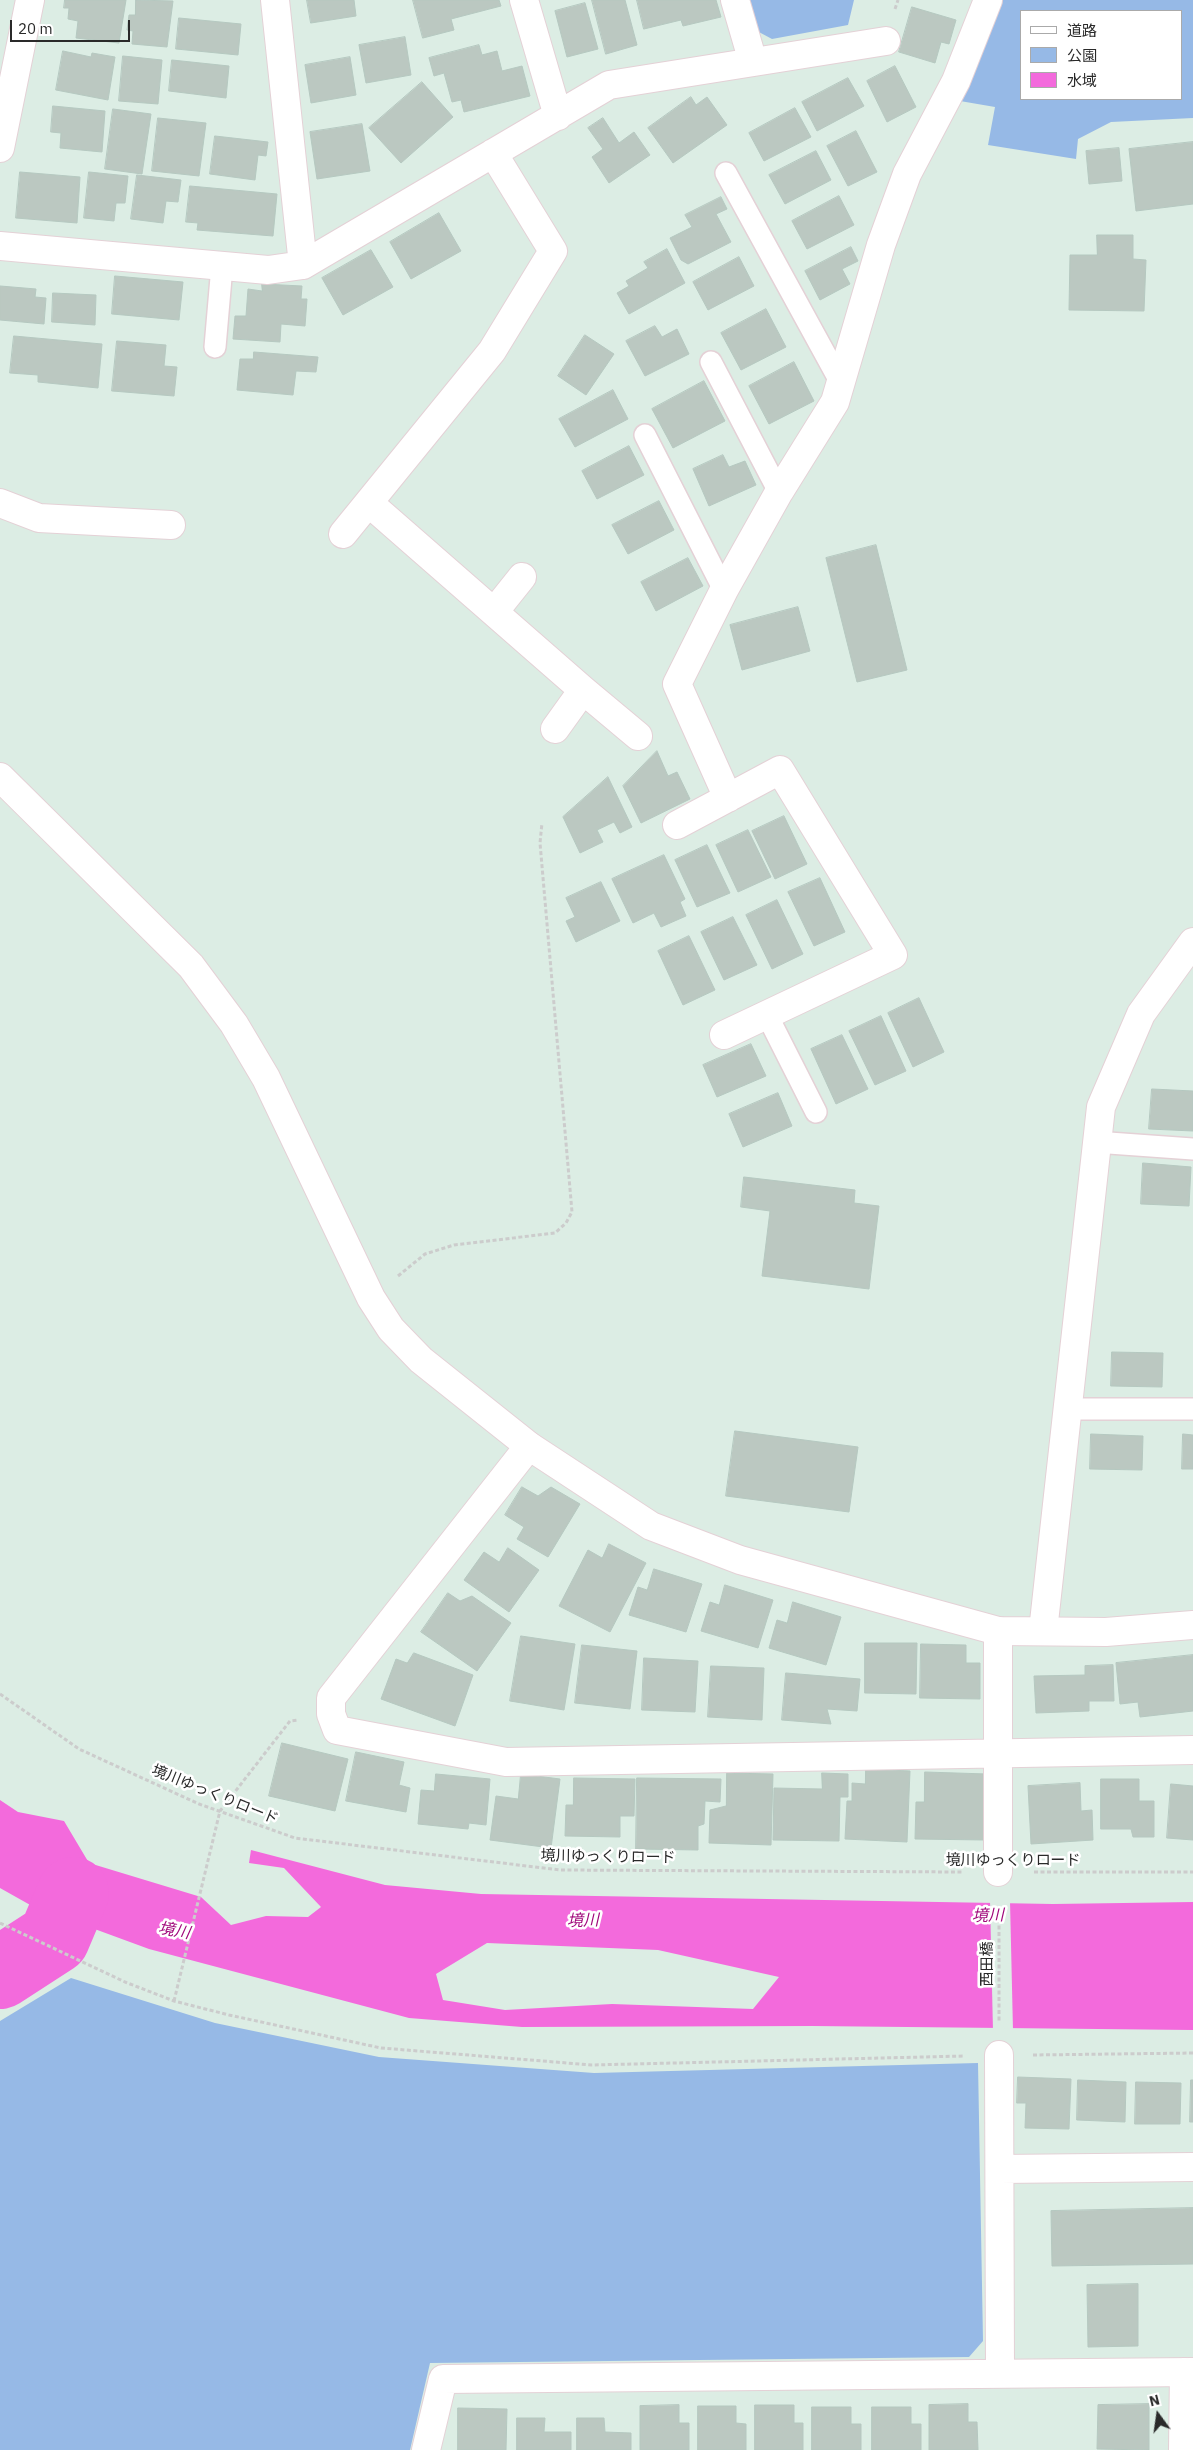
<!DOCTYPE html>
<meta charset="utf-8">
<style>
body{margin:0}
#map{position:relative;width:1193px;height:2450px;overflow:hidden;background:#dcede4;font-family:"IBM Plex Sans","Noto Sans JP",sans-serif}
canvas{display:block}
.legend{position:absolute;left:1020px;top:10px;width:162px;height:90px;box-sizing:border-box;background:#fff;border:1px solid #aaa;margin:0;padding:6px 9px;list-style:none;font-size:15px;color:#2a2a2a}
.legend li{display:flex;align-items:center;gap:10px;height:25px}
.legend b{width:25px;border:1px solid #aaa}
.north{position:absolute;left:1133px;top:2390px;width:50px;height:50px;-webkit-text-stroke:4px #fff;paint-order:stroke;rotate:346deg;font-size:14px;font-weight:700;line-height:20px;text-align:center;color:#2a2a2a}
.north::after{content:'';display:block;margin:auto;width:18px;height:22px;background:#2a2a2a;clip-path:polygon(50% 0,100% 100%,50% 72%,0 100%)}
.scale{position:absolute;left:10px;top:20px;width:120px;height:22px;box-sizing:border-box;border:2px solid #2a2a2a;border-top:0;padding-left:6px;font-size:15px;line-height:18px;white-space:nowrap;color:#2a2a2a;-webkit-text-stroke:4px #fff;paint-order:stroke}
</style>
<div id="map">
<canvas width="1193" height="2450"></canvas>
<ul class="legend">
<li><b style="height:6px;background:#fff"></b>道路</li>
<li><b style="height:14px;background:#96b9e6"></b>公園</li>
<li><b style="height:14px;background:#f36adc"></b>水域</li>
</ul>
<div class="north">N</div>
<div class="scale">20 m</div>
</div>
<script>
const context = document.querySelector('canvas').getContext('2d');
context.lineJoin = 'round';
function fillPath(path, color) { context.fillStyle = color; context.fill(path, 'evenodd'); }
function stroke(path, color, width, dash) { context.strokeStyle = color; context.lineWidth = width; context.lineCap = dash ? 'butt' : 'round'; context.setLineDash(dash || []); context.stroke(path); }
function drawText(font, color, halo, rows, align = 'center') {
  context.font = font + ' "IBM Plex Sans","Noto Sans JP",sans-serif'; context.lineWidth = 5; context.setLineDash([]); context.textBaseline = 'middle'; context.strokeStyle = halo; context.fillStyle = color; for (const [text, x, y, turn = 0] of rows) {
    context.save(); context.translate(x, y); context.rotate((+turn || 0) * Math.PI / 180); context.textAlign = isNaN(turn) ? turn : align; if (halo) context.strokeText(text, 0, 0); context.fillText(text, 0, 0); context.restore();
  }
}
fillPath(new Path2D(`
 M748 0H854L848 25 772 39 757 31Z
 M1000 0H1193V118L1111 122 1078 139 1076 159 988 145 995 107 960 101ZM1022 11H1182V99H1022Z
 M71 1978 215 2023 379 2057 594 2073 978 2063 983 2341 969 2357 430 2363 410 2450H0V2021Z`), '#96b9e6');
fillPath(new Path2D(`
 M0 1800 18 1812 64 1821 89 1863 201 1897 231 1925 266 1916 308 1917 321 1907 284 1868 249 1863 251 1850 385 1885 481 1894 1053 1904 1193 1902V2030L812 2026 522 2027 409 2018 149 1949 32 1906 0 1888ZM487 1943 658 1950 779 1977 753 2009 612 2004 505 2010 443 2000 436 1974Z`), '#f36adc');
fillPath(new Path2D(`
 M990 1900 1010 1901 1013 2031H993Z`), '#dcede4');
stroke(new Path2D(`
 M0 1973 54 1938 73 1893`), '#f36adc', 72);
const building = new Path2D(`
 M65 0H126L119 43 76 38 78 21 68 19 69 8H64Z
 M136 0 173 1 167 47 132 44 133 31 127 30 129 15H135Z
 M307 0H354L356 16 311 23Z
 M413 0H499L501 6 451 19 454 30 423 38Z
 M592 0H625L637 45 606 54Z
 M637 0H716L721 17 683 26 681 20 644 29Z
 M585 3 598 49 567 57 555 11Z
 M912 7 956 20 949 44 941 42 935 63 899 52Z
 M179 18 241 24 238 55 176 49Z
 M405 37 411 75 366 83 359 45Z
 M479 45 482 55 497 51 502 71 522 66 530 96 464 112 461 100 452 102 444 73 434 76 429 58Z
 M63 51 91 57 92 53 115 57 108 100 56 90Z
 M123 56 162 60 158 104 119 101Z
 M350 57 356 95 311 103 305 65Z
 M172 60 229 66 226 98 169 91Z
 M895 66 916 107 887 122 867 81Z
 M848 78 864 106 817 131 802 102Z
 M422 82 453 117 401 163 369 128Z
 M691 97 696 105 707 97 727 125 673 163 648 128Z
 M53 106 105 111 102 152 60 148 61 133 51 132Z
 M795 108 811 137 764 161 749 133Z
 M113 109 151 114 142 174 105 169Z
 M158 118 206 123 199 176 152 171Z
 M603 118 619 143 634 132 650 155 609 183 592 157 603 149 588 128Z
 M362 124 370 171 317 179 310 132Z
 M856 131 877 172 848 186 827 146Z
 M215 136 268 142 266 156 258 155 255 180 210 174Z
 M1193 142V204L1136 211 1129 149Z
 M1119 148 1122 181 1089 184 1086 151Z
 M816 151 831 180 785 204 769 175Z
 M20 172 80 177 77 223 16 218Z
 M89 172 128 176 125 203H116L114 221 84 218Z
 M137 175 181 180 178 202 166 201 163 223 131 219Z
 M190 186 277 194 273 236 197 230 198 223 186 222Z
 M839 196 854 225 807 249 792 221Z
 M721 197 727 209 716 214 731 242 688 264 681 260 670 238 692 227 685 215Z
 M439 213 461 251 411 279 390 242Z
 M1097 235H1133V259L1146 260 1144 311 1069 310 1070 255H1097Z
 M851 247 858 261 842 269 850 284 820 300 805 271Z
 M667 249 685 283 629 314 617 293 629 286 626 281 648 268 644 262Z
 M371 250 393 287 343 315 322 278Z
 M739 257 754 286 708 310 693 282Z
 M115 276 183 282 179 320 112 314Z
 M262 284 302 286 301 299H307L305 326 281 324 280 342 233 339 235 316H246L248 289 262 291Z
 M0 286 36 289 35 297 46 298 44 324 0 320Z
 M53 293 96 295 95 325 52 322Z
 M766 309 786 347 741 370 721 333Z
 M655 326 662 337 677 329 689 354 645 376 626 341Z
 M585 335 614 354 586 395 558 376Z
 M14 336 102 344 98 388 38 382V375L10 373Z
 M117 341 166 345 164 366 177 367 174 396 112 391Z
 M254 352 318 357 316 372 296 371 293 395 237 390 240 359H253Z
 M794 362 814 401 769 424 749 386Z
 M704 381 725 421 673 448 652 409Z
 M613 390 628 419 575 447 559 419Z
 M629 446 644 475 597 499 582 471Z
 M723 455 729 467 745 461 756 485 709 506 693 469Z
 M659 501 674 530 628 554 612 525Z
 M876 545 907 670 857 682 826 558Z
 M688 558 703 586 656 611 641 582Z
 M798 607 810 651 742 670 730 625Z
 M657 751 668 776 677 772 690 799 641 823 623 786Z
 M608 777 632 827 620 833 614 822 597 830 603 842 580 853 563 817Z
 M784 816 807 864 775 879 752 831Z
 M748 830 771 877 738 892 716 845Z
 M707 845 730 893 697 907 675 860Z
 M664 855 685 899 680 902 686 916 661 927 654 913 633 923 612 879Z
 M820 878 845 932 814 946 788 892Z
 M601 882 620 921 576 942 566 921 575 917 566 898Z
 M777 900 803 954 772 969 746 915Z
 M733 917 757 965 724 980 701 932Z
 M689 936 715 990 683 1005 658 951Z
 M919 998 944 1052 913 1067 888 1013Z
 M881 1016 906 1071 875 1085 849 1031Z
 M842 1035 868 1089 836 1104 811 1049Z
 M751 1044 766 1076 717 1097 703 1065Z
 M1152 1089 1193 1091V1131L1149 1129Z
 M778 1093 792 1126 743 1147 729 1114Z
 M1143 1163 1191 1167 1189 1206 1141 1204Z
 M744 1177 855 1190 854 1203 879 1206 869 1289 762 1276 770 1211 741 1207Z
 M1112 1352 1163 1353 1162 1387 1111 1386Z
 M735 1431 858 1447 849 1512 726 1496Z
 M1091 1434 1143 1436 1142 1470 1090 1469Z
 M1183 1434 1193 1435V1469H1182Z
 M522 1487 538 1496 551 1487 580 1504 548 1557 517 1539 524 1527 505 1515Z
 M609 1544 646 1563 610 1632 559 1606 588 1550 602 1558Z
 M508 1548 539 1570 509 1612 464 1580 484 1552 499 1562Z
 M654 1569 702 1584 686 1632 629 1615 638 1587 647 1590Z
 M725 1585 773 1600 758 1648 701 1631 710 1602 719 1605Z
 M448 1593 460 1601 472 1596 511 1623 477 1671 421 1632Z
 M793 1602 841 1617 826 1665 769 1648 777 1620 787 1623Z
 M521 1636 575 1644 564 1710 510 1701Z
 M865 1643H917L916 1694 865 1693Z
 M921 1644 966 1645V1663H980V1699L920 1698Z
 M582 1645 637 1651 630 1709 575 1703Z
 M414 1653 473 1675 455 1726 381 1699 396 1659 407 1663Z
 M1193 1655V1711L1140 1717 1138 1702 1120 1704 1116 1663Z
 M644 1658 698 1661 695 1712 642 1710Z
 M1113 1665 1114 1701H1089V1711L1036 1713 1034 1676 1085 1675V1666Z
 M711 1666 764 1668 762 1720 708 1717Z
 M786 1673 860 1679 857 1711 827 1709 831 1724 782 1720Z
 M282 1743 348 1759 335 1811 269 1796Z
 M356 1752 404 1762 399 1785 410 1788 406 1812 346 1801Z
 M866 1769 910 1771 907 1842 845 1839 847 1801H852V1783L865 1784Z
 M925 1772 987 1774 985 1840 915 1839 916 1802H924Z
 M727 1773 773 1774 771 1845 709 1843 710 1810 726 1806Z
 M822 1773 848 1774V1797H840L839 1841 773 1840 774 1788 822 1789Z
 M436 1774 490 1779 486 1825 469 1823 468 1829 418 1824 421 1790 434 1791Z
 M521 1774 560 1779 551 1848 490 1840 496 1796 518 1799Z
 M574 1778 635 1779 634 1816H620V1837L565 1836 566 1805H573Z
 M637 1778 721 1779 720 1802 705 1801 704 1824 698 1826V1850L636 1849Z
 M1101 1779H1139V1801H1154V1837H1133L1131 1829H1101Z
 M1080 1783 1081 1811 1092 1810 1093 1840 1031 1844 1028 1786Z
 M1171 1784 1193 1786V1840L1167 1838Z
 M1018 2077 1071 2079 1069 2129 1025 2128 1026 2103H1017Z
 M1078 2080 1126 2082 1125 2122 1077 2120Z
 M1191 2080H1193V2122H1190Z
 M1136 2082 1181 2083 1180 2124H1135Z
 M1193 2208V2264L1052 2266 1051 2211Z
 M1138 2284V2346L1088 2347 1087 2285Z
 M968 2404V2422H977L978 2450H929V2405Z
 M1149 2404V2450L1097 2449 1098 2405Z
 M679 2405V2423H689V2450H640V2406Z
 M755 2405H794V2423H803V2450H755Z
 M698 2406H736V2423L746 2424V2450H698Z
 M812 2407H851V2424H861V2450H812Z
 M872 2407H911V2424H921V2450H872Z
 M458 2408 507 2409 506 2450H458Z
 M517 2418H545L544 2432H571V2450H517Z
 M577 2418H604L605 2432 631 2433V2450H577Z`);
fillPath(building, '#bbc8c1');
stroke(building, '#b5c8c0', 1);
const lane = new Path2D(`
 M726 173 841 383
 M215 347 222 266
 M711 362 779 492
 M645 435 724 590
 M767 1015 816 1112
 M1095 1142 1193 1149
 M1067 1409H1193`);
const street = new Path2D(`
 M275 0 303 265
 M524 0 558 116
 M735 0 753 62
 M0 246 268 270 303 265 609 85 886 41
 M0 503 39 518 171 525
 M369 503 583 690 638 736
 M343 534 492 351 553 251 493 153
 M494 612 522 577
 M555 729 583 690
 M728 798 677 684 724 590 779 492 835 402 881 245 907 174 956 81 988 0
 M677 825 780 770 893 955 724 1035
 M529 1446 331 1698V1714L337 1730 506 1762 1193 1750
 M998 1631V1872
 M1043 1631 1101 1107 1141 1014 1193 942
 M999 2055 1000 2374
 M1000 2169 1193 2167
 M426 2450 443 2379 1193 2372
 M1183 2450 1184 2372`);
const secondary = new Path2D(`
 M0 148 30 0
 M0 777 191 966 234 1024 266 1078 371 1298 391 1329 421 1360 529 1446 651 1526 740 1560 998 1631 1106 1632 1193 1625`);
stroke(lane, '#e4d1d6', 24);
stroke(street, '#e4d1d6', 30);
stroke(secondary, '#e4d1d6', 30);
stroke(new Path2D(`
 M895 9 898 0
 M398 1276 425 1254 454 1245 555 1233 566 1223 572 1212 540 843 542 823
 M0 1694 79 1749 199 1804 295 1838 560 1870 962 1872
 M1034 1872H1193
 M999 1906V2022
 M0 1923 125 1982 174 2001 229 2015 381 2048 592 2065 964 2056
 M174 2001 220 1811 290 1721 298 1720
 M1033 2055 1193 2053`), '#ccc', 3, [4, 2.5]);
stroke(lane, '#fff', 21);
stroke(street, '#fff', 28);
stroke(secondary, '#fff', 28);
drawText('15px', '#2a2a2a', '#fff', [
 ["境川ゆっくりロード",215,1795,22],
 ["境川ゆっくりロード",608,1857,1],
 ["境川ゆっくりロード",1013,1861],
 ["西田橋",988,1964,-90]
]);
drawText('italic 16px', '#a0087b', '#fff', [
 ["境川",988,1916,-1],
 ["境川",583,1921,-1],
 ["境川",174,1931,10]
]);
</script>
